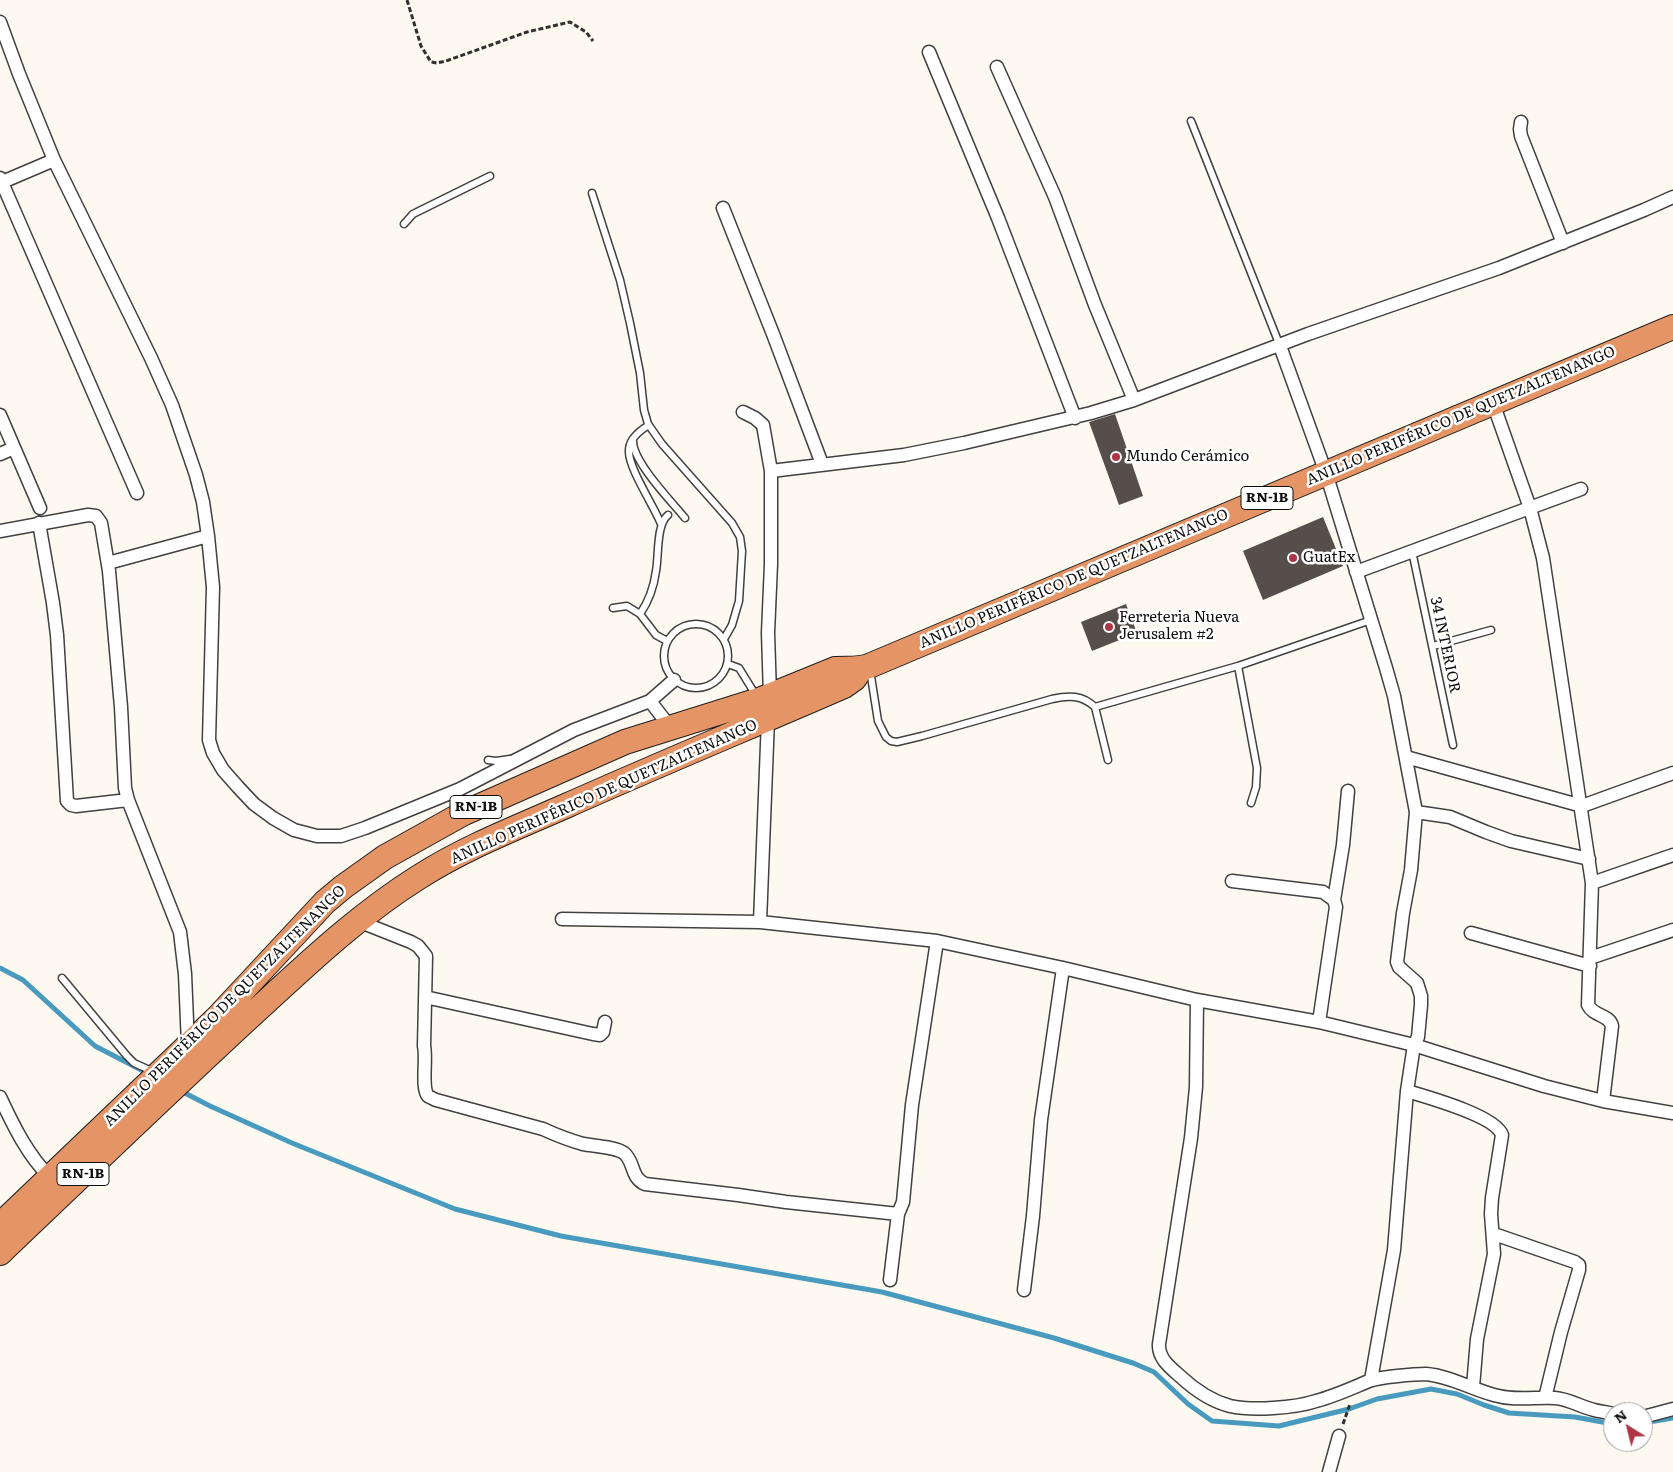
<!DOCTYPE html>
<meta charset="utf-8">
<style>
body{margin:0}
#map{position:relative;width:1673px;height:1472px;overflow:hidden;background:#fdf9f0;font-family:Literata,serif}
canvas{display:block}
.north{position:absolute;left:1603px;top:1402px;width:50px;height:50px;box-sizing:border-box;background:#fff;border:1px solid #9f9f9f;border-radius:50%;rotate:324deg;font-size:14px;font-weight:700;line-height:20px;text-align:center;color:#0e0e0e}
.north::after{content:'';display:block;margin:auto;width:18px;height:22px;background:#af3445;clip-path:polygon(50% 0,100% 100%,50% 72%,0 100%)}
</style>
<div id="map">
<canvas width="1673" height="1472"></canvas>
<div class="north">N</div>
</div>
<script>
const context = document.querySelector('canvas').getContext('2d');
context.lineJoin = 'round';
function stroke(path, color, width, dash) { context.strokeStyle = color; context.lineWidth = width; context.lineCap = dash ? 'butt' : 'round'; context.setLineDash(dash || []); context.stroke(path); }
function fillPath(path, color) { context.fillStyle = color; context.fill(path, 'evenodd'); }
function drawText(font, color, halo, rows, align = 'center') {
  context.font = font + ' Literata,serif'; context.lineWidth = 5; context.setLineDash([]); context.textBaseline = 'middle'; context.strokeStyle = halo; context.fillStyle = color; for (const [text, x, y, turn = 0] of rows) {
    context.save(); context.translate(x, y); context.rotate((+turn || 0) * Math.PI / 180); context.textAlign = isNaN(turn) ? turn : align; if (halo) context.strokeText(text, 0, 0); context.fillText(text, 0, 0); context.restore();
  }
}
stroke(new Path2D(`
 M0 968 23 980 95 1046 149 1074
 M181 1091 210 1106 292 1143 455 1209 561 1236 882 1292 1054 1338 1133 1363 1154 1372 1188 1404 1212 1421 1279 1426 1349 1409 1377 1399 1431 1389 1457 1394 1484 1405 1509 1413 1575 1417 1613 1424
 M1643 1423 1673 1418`), '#489abf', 5);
fillPath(new Path2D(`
 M1115 414 1143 496 1119 505 1089 422Z
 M1323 517 1343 566 1263 600 1243 551Z
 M1126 604 1137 633 1092 651 1081 622Z`), '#554e4b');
const lane = new Path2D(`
 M1191 121 1280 346
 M592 193 620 280 630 323 640 373 644 410 648 424 662 444 732 523 740 537 742 551 739 601 732 625 724 639
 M404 224 413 214 490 176
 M649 425C639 431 628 440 629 452 629 469 654 506 661 524
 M633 441C633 462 671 501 685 518
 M1412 551 1453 745
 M613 608 627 606 640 614 656 635 667 641
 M640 614C649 601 654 586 656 571 659 555 656 525 668 515
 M664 656a32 32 0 1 1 64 0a32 32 0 1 1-64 0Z
 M1433 646 1491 630
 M728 664 739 668 757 697
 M1238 666 1257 768 1256 787 1251 803
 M870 670 878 721 886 737 891 741 897 742 922 736 1052 699C1069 695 1082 695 1095 707L1108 760
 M1095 707 1238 666 1371 620
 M488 760 496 761 510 759
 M62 978 127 1056 134 1063 154 1072`);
const street = new Path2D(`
 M0 22 19 74 54 160 151 358 172 405 196 475 203 502 208 536 213 587 209 740 213 753 223 770 238 787 254 804 273 818 294 830 317 836H341L365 828 460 789 574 730 650 701 674 680
 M929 52 998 218 1075 418
 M997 67 1055 197 1095 305 1134 400
 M1521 122 1520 129 1521 136 1563 243
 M0 178 137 493
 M0 183 54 160
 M723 208 773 334 822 464
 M1280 346 1326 473 1386 668 1394 696 1416 812 1411 870 1403 913 1397 962 1399 967 1417 983 1421 996V1005L1418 1037 1414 1045 1407 1091 1394 1250 1371 1380
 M1493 403 1530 508 1543 558 1592 883 1588 1005C1594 1017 1609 1014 1612 1026L1603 1101
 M743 412 755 418 763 425 771 471V564L768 633 770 695
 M0 415 40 508
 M0 454 14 448
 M771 471 904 455 964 443 1091 413 1134 400 1308 334 1499 268 1644 210 1673 197
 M39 523 53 603 57 635 67 801 71 805 76 806 128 800
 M0 531 88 515 96 516 101 523 109 571 121 707 125 788 128 800 180 932 185 974 188 1045
 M108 563 208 536
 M1356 572 1581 489
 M650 701 670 727
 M1406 757 1582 806 1673 773
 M1416 812 1450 817 1486 832 1511 841 1589 859
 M1232 881 1323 892 1334 900
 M1592 883 1673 855
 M562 919 760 922 937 941 1063 968 1197 1000 1319 1022 1414 1045 1544 1086 1603 1101 1673 1113
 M358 921 411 942 418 946 426 956 424 1046C427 1058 421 1088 428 1096 429 1097 434 1099 436 1100L543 1129C556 1135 569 1140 583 1144 594 1146 616 1147 624 1153 635 1162 630 1177 645 1184L738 1195 786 1202 898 1214
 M760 922 768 719
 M1471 933 1590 966
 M1590 958 1673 930
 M425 997 593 1034 600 1035 603 1032 605 1022
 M1197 1000 1196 1087 1191 1138 1159 1344C1158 1359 1171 1368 1181 1377 1195 1390 1211 1401 1230 1406 1252 1411 1295 1408 1316 1401 1335 1396 1352 1388 1369 1381 1379 1377 1415 1374 1426 1374 1450 1376 1471 1389 1494 1395 1514 1401 1535 1397 1555 1398 1569 1399 1581 1407 1594 1410 1601 1412 1607 1412 1613 1414
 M1319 1022 1336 907 1334 900 1343 845 1348 791
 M1407 1091C1427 1097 1496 1116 1502 1135L1492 1198 1491 1214 1494 1254 1477 1339 1473 1387
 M0 1097C13 1125 28 1156 50 1177
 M1494 1234 1575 1262 1579 1265V1270L1561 1332 1545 1398
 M890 1280 898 1214 903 1202 912 1105 937 941
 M1024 1290 1033 1216 1041 1120 1063 968
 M1643 1417 1673 1409
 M1329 1472 1339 1436`);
const highway = new Path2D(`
 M0 1225 216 1019 325 902 343 887 385 857 464 813 625 742 759 700 835 669C846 668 859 670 869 666L1673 327
 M0 1253C81 1176 162 1098 244 1022 300 971 355 917 419 877 466 847 518 827 568 805 660 764 752 726 844 686L854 679 862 668`);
stroke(lane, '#414141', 9);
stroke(street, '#414141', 15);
stroke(highway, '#1f1f1f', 26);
stroke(new Path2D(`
 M407 0 421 46 431 62 437 63 446 61 527 32 570 22 586 32 593 41
 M1343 1424 1350 1404`), '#303030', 3, [5, 2.5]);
stroke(lane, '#fff', 6);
stroke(street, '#fff', 12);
stroke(highway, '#e59466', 24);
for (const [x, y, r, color] of [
 [1116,457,5,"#af3445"],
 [1293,558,5,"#af3445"],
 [1109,627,5,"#af3445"]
]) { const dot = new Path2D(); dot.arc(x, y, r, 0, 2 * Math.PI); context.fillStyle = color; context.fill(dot); stroke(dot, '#fff', 2); }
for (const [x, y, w] of [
 [1267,498,52],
 [476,807,52],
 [83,1174,52]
]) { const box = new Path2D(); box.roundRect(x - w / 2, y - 11.5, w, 23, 4); context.fillStyle = '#fff'; context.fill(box); stroke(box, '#0e0e0e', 1); }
drawText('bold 14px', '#0e0e0e', null, [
 ["RN-1B",1267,498],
 ["RN-1B",476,807],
 ["RN-1B",83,1174]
]);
drawText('15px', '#0e0e0e', '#fff', [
 ["ANILLO PERIFÉRICO DE QUETZALTENANGO",1461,416,-23],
 ["ANILLO PERIFÉRICO DE QUETZALTENANGO",1074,579,-23],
 ["34 INTERIOR",1445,645,78],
 ["ANILLO PERIFÉRICO DE QUETZALTENANGO",604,792,-24],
 ["ANILLO PERIFÉRICO DE QUETZALTENANGO",225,1006,-45]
]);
drawText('15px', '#0e0e0e', '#fff', [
 ["Mundo Cerámico",1126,457],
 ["GuatEx",1303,558],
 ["Ferreteria Nueva",1119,618],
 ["Jerusalem #2",1119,635]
], 'left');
</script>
